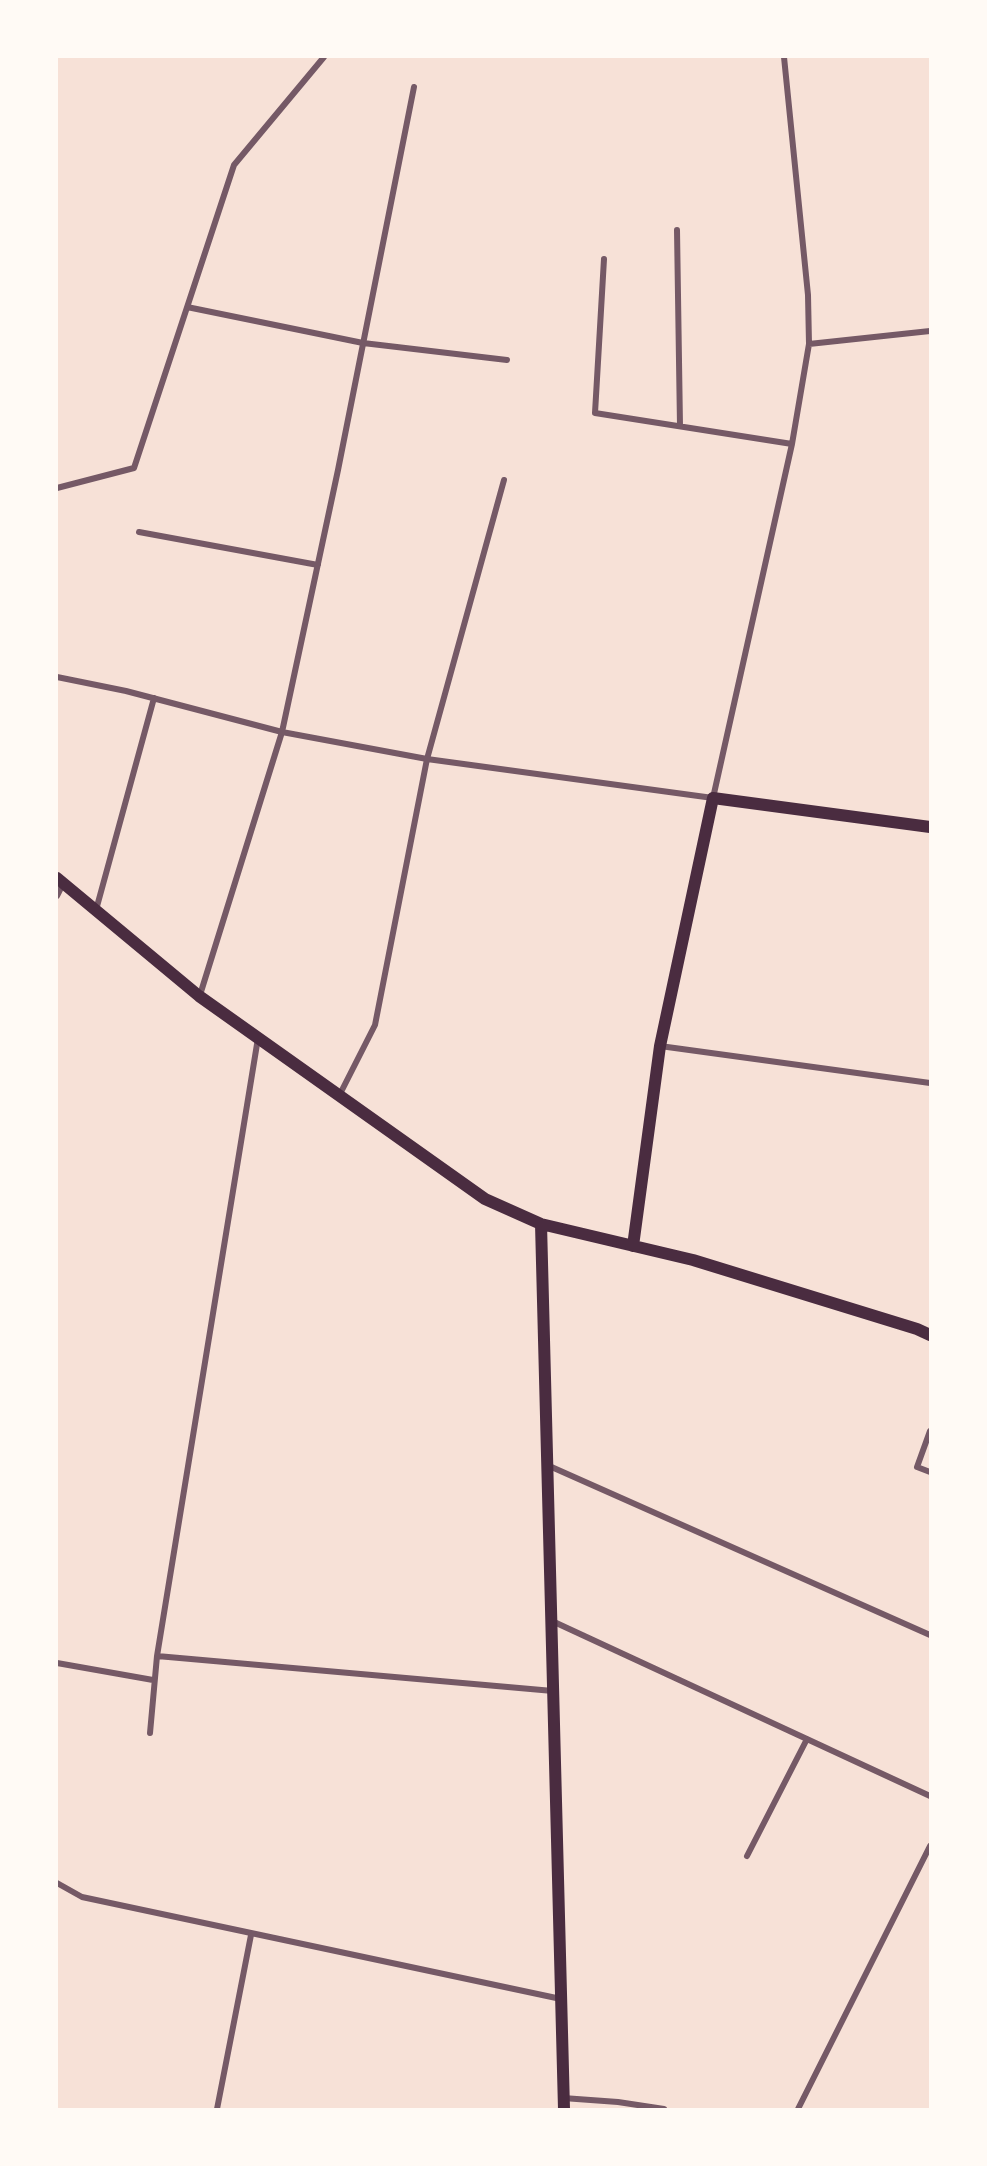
<!DOCTYPE html>
<style>
body{margin:0}
#map{position:relative;width:987px;height:2166px;overflow:hidden;background:#f7e1d7;font-family:"Nunito Sans",sans-serif}
canvas{display:block}
.frame{position:absolute;inset:0;border:58px solid #fffaf5;pointer-events:none}
</style>
<div id="map">
<canvas width="987" height="2166"></canvas>
<div class="frame"></div>
</div>
<script>
const context = document.querySelector('canvas').getContext('2d');
context.lineJoin = 'round';
function stroke(path, color, width, dash) { context.strokeStyle = color; context.lineWidth = width; context.lineCap = dash ? 'butt' : 'round'; context.setLineDash(dash || []); context.stroke(path); }
stroke(new Path2D(`
 M677 230 680 426
 M604 259 595 413 792 444
 M187 307 363 343 507 360
 M809 344 930 331
 M57 488 134 468 234 165 324 57
 M139 532 318 565
 M57 677 126 691 282 732 427 759 713 798 792 444 809 344 808 295 784 57
 M57 896 63 884
 M96 910 154 698
 M200 995 282 732 338 470 414 87
 M660 1046 930 1083
 M339 1096 375 1025 427 759 504 480
 M930 1431 917 1467 930 1472
 M547 1465 930 1635
 M552 1621 930 1796
 M157 1656 553 1691
 M57 1663 153 1680
 M150 1733 157 1656 258 1038
 M747 1856 807 1739
 M57 1883 82 1897 561 1999
 M563 2098 618 2102 664 2109
 M217 2109 251 1935
 M798 2109 930 1846`), '#755966', 6);
stroke(new Path2D(`
 M57 878 199 996 485 1199 541 1224 693 1260 917 1329 930 1335
 M541 1224 564 2109
 M633 1246 660 1046 713 798 930 827`), '#4a2c40', 12);
</script>
